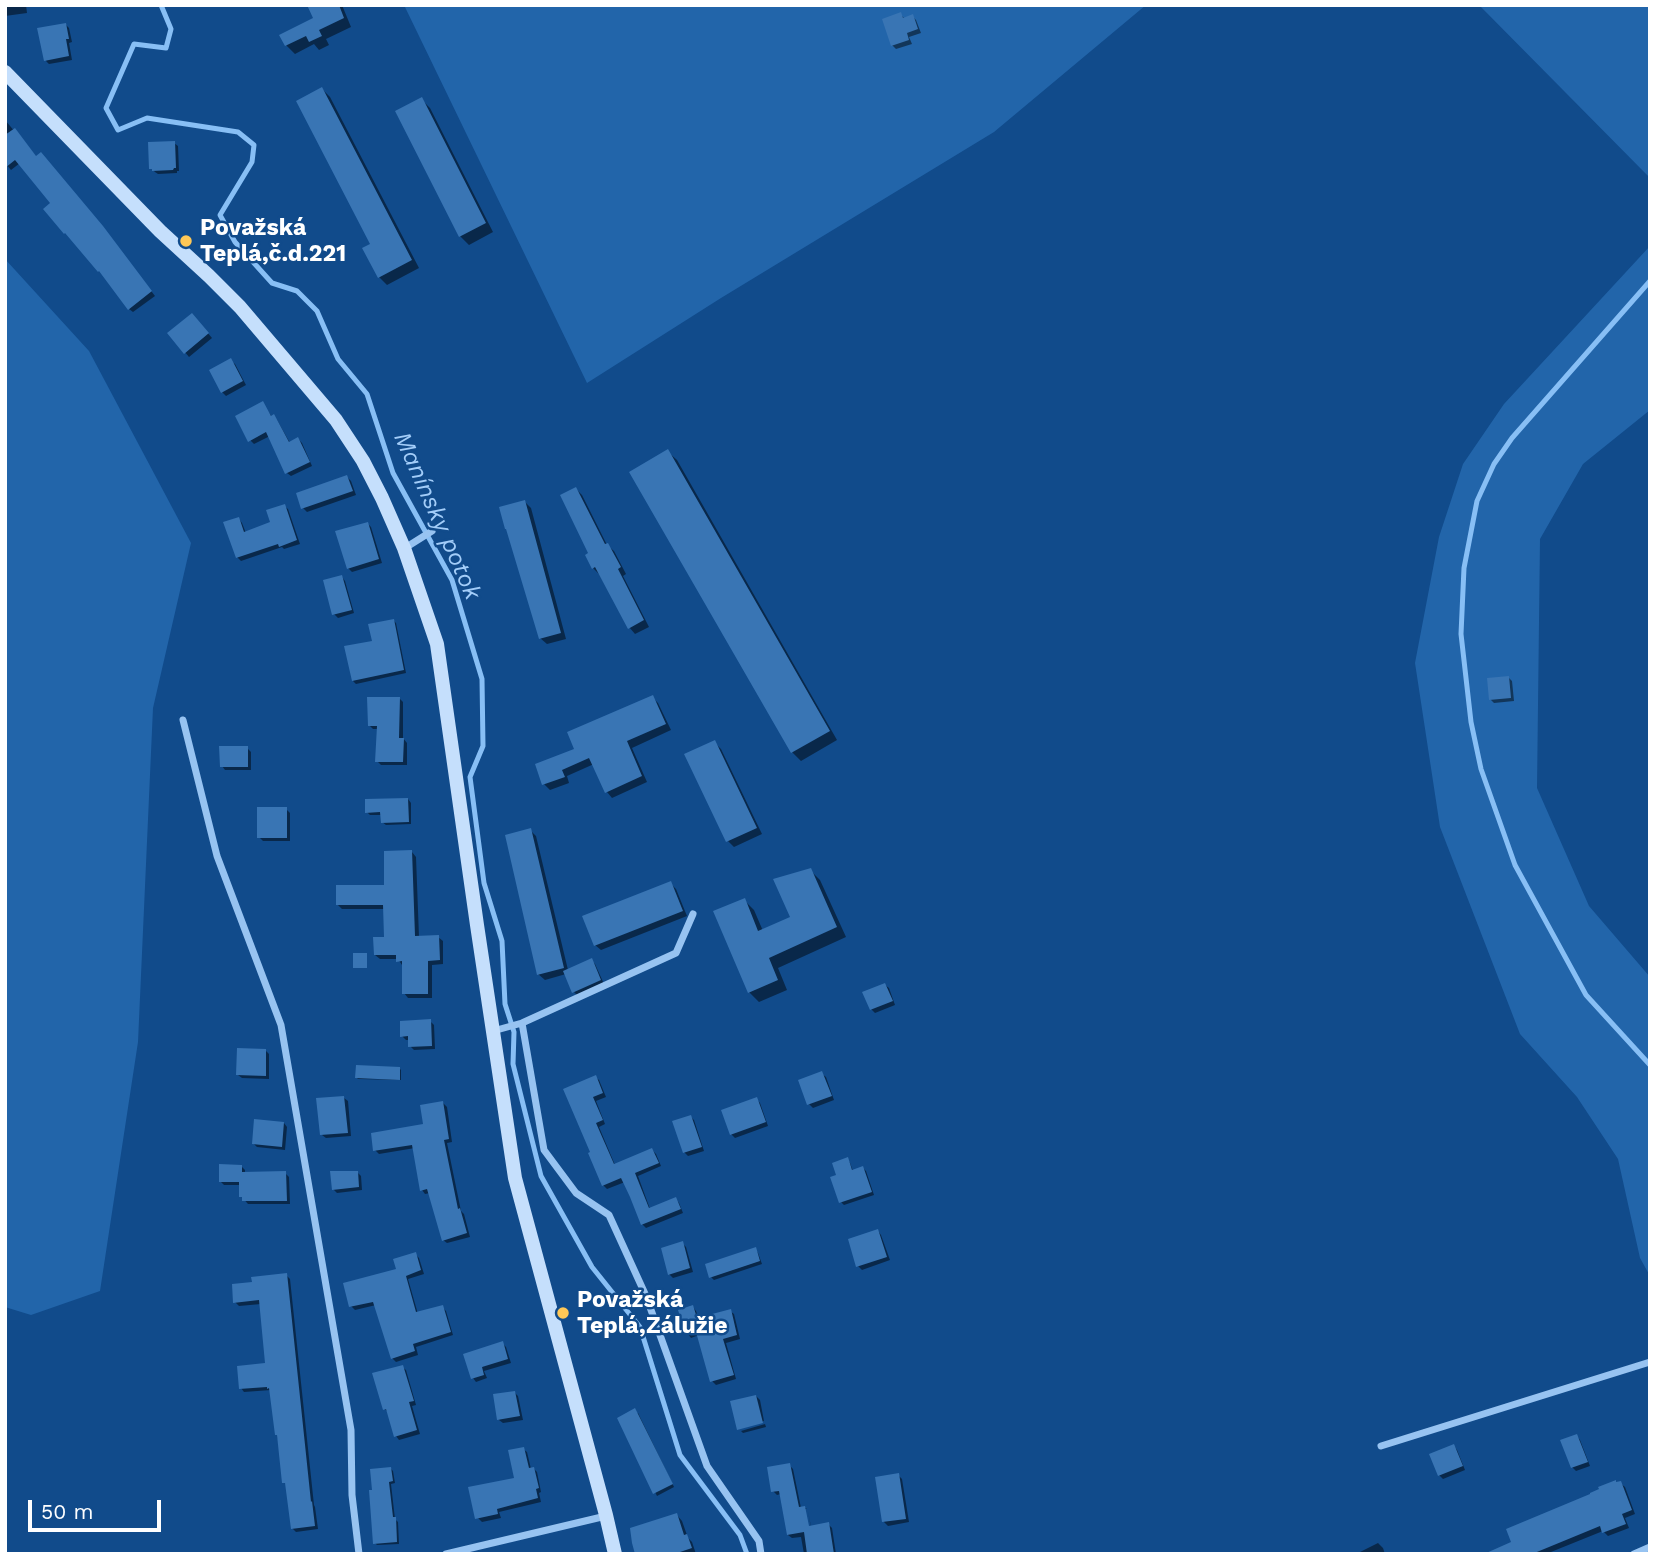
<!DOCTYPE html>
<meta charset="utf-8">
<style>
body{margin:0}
#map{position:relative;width:1655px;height:1559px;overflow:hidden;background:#114b8b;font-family:"Work Sans",sans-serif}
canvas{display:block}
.frame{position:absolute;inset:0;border:7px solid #fff;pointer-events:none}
.scale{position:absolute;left:28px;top:1500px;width:133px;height:32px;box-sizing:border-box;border:4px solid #fff;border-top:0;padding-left:9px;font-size:21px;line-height:24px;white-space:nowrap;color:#fff;-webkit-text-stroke:5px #114b8b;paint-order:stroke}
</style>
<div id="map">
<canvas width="1655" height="1559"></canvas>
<div class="frame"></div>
<div class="scale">50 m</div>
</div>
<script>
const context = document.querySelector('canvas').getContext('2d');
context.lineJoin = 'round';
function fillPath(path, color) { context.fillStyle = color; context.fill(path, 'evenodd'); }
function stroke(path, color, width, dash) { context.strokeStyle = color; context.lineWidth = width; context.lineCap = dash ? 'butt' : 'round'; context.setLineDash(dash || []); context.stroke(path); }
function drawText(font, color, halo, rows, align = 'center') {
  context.font = font + ' "Work Sans",sans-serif'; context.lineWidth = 5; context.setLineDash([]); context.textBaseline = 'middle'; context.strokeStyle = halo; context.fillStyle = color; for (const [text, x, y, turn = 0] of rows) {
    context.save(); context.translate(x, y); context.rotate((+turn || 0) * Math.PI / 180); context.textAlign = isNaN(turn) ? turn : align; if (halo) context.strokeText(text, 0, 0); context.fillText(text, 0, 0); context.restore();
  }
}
fillPath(new Path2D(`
 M404 5H1146L994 132 721 298 587 383Z
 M1479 5H1650V178Z
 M1650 246V410L1583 464 1540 539 1537 788 1589 906 1650 977V1276L1640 1258 1618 1159 1577 1097 1520 1034 1440 827 1415 663 1439 537 1463 464 1504 404Z
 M5 259 89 351 191 543 153 708 138 1042 100 1291 31 1315 5 1307Z`), '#2265aa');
fillPath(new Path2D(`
 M5 5H26L27 13 5 16Z
 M309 5H342L351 27 326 39 329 45 319 50 314 44 295 54 286 45 315 19Z
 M900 14 905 19 912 16 916 20 921 33 909 37 912 44 896 49 892 45Z
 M65 24 69 28 72 42 69 43 72 60 49 64 46 61Z
 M322 89 330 97 419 268 387 285 379 277 372 244Z
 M421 99 430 108 493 232 469 245 460 236Z
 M5 120 37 158 106 232 155 296 133 312 129 309 53 203 20 163 11 170 5 163Z
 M174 143 178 146 179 171H177V173L158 174 155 172 151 168Z
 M196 319 212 338 189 357 170 334Z
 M231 361 235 364 246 385 226 396 222 392Z
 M262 403 272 417 274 416 277 420 290 443 298 439 302 443 312 466 291 476 287 473 270 436 254 444 250 440Z
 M668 452 677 460 837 740 801 761 792 752 631 473Z
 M347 477 351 481 356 495 307 512 303 508Z
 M576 489 582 495 607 545 614 551 626 574 623 576 649 627 635 634 629 627 599 574 593 568Z
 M525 502 531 508 566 639 547 644 540 638Z
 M284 506 288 509 300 544 284 549 282 547 241 561 237 557 239 519 242 523 246 533 272 523Z
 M367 523 371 527 382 563 352 572 348 568Z
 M342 577 345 581 354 613 338 618 334 614Z
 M393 620 396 623 406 673 356 684 353 681 374 642Z
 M1509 678 1512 681 1514 701 1494 703 1490 699Z
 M652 697 658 703 671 730 632 748 647 782 612 798 607 792 594 764 567 776 569 783 550 790 544 784 537 765 577 750Z
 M399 698 403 702V738L407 743V765H381L377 761 378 729H373L369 725Z
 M715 743 721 749 762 834 734 847 728 841Z
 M247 748 251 752V770H225L222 766Z
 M408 799 411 803V824L386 825 382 822V815H370L367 812Z
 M286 809 290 813V841H263L259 837Z
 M530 830 536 836 568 970 591 960 595 964 604 984 578 996 574 992 566 974 545 980 538 974Z
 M412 852 416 857 419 937H438L443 941V964L432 965V998H408L404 993 402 965 398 959H380L375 955 386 938 385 909H342L337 904 386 887Z
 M810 870 820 880 846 937 778 968 787 990 759 1002 749 992 744 900 754 910 763 931 792 917Z
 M670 883 676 889 687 916 601 950 595 945Z
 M885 985 889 988 895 1005 875 1013 871 1009Z
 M430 1021 434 1025 435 1049 414 1050 410 1046V1040H406L402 1036Z
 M265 1050 269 1054V1079L242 1078 238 1075Z
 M400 1069 401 1070V1080L358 1079 357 1078Z
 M822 1074 826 1077 834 1100 813 1108 809 1104Z
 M595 1077 599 1080 606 1097 596 1101 605 1124 599 1127 615 1165 652 1150 656 1154 661 1166 638 1176 650 1209 676 1199 679 1203 683 1213 646 1228 642 1224 625 1182 607 1189 603 1185 592 1153 565 1090Z
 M344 1098 348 1101 351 1136 326 1138 322 1135Z
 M756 1099 760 1103 768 1126 735 1138 731 1134Z
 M443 1103 447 1107 452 1142 447 1143 461 1211 464 1214 470 1237 447 1243 443 1240 430 1193 425 1194 422 1190 415 1148 379 1154 375 1150 425 1126Z
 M691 1117 694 1120 704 1151 688 1156 684 1152Z
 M284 1123 287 1127 285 1150 257 1147 254 1144Z
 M847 1159 850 1163 853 1171 863 1168 866 1171 874 1195 844 1205 841 1202 838 1177Z
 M241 1166 245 1170V1174L285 1173 289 1177 290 1204H248L241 1196V1185H224L220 1181Z
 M357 1172 361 1176 362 1190 337 1193 333 1189Z
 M878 1231 881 1235 890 1260 862 1270 858 1266Z
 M682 1243 686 1247 693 1272 673 1278 669 1274Z
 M755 1249 758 1253 762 1264 714 1280 711 1277Z
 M415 1254 419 1258 424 1274 408 1279 418 1314 442 1307 446 1311 453 1335 416 1347 418 1355 396 1362 392 1358 376 1305 355 1310 351 1306 398 1270Z
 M286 1275 290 1279 314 1505 315 1507 318 1529 296 1532 292 1528 287 1486 284 1482 271 1390 244 1392 241 1388 267 1365 261 1304 239 1306 235 1302 254 1284Z
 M693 1307 696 1311 699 1319 730 1311 734 1314 740 1339 726 1343 736 1379 716 1385 712 1381 699 1335 691 1338 688 1334Z
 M502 1343 506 1347 511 1363 484 1371 487 1378 476 1382 473 1378Z
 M402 1367 406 1370 416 1405 412 1406 420 1434 399 1440 396 1436 388 1412 385 1409Z
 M515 1393 518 1396 523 1420 503 1423 499 1420Z
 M756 1396 760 1400 764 1421 739 1427Z
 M638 1413 674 1487 657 1496 619 1419Z
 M765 1424 766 1427 743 1433 741 1431Z
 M1577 1436 1580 1440 1590 1466 1576 1471 1572 1467Z
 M1454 1446 1457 1450 1465 1470 1443 1479 1439 1475Z
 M523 1449 527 1452 531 1469 533 1468 537 1472 541 1492 539 1493 541 1502 499 1512 501 1518 482 1522 478 1518 516 1479Z
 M789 1465 793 1469 801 1508H805L807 1509H804L808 1534H812L808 1511 811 1527 828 1524 832 1528 836 1554H804L801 1537 792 1538 788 1535 781 1494 777 1495 773 1491Z
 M391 1469 393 1471 395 1483 391 1484 395 1519 398 1522 399 1544 377 1545 375 1543Z
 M898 1475 902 1479 909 1522 888 1526 884 1522Z
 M1620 1483 1625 1487 1635 1514 1625 1518 1629 1528 1608 1536 1603 1531 1546 1554H1486L1513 1543Z
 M677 1515 682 1521 688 1538 692 1542 696 1554H637Z
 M1378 1543 1383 1548 1385 1554H1356Z`), '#0007');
stroke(new Path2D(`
 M161 5 171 29 166 48 134 44 106 108 118 130 147 118 238 132 254 145 252 162 220 215 235 242 272 283 297 291 317 311 338 359 367 394 393 473 452 580 482 679 483 746 470 777 484 883 502 941 505 1004 514 1032 513 1064 541 1176 592 1267 640 1327 680 1455 740 1535 747 1554
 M1650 281 1512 438 1494 464 1477 501 1464 568 1461 634 1471 722 1481 769 1515 865 1586 995 1650 1065`), '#88bff5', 5);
fillPath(new Path2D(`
 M307 5H339L344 18 319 30 322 36 309 42 306 36 285 46 279 35 313 18Z
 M901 12 903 18 913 14 918 29 907 33 909 40 891 46 882 19Z
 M66 23 69 39H66L69 56 44 61 37 28Z
 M322 87 412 260 378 278 362 248 370 244 296 101Z
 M422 97 486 223 459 237 395 111Z
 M15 128 36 156 41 152 103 226 152 291 128 310 99 271 98 272 65 233 64 234 43 209 50 203 15 160 5 168V135Z
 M175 141 176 168H174L173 170 152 171V169H149L148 142Z
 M192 313 209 333 184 354 167 333Z
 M231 358 243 381 221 393 209 370Z
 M263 401 271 416 274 414 289 442 298 437 310 462 285 474 266 432 248 442 235 416Z
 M668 449 830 731 791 753 629 472Z
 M347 475 353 491 301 509 296 493Z
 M576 487 605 544 608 543 621 567 618 569 644 620 628 629 595 567 592 569 585 555 588 553 560 495Z
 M525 500 561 633 539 639 506 529H505L499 507Z
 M285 504 297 540 279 547 278 544 236 558 223 522 239 517 244 532 270 522 266 510Z
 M368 522 379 559 347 569 335 531Z
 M342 575 352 610 332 615 323 580Z
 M394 619 404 670 352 681 344 646 372 641 368 624Z
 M1509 676 1511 698 1489 700 1487 678Z
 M653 695 666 724 627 741 642 776 605 793 589 758 562 770 565 777 542 785 535 764 574 749 567 732Z
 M367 697H400L399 738H404L403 762H375L377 726H368Z
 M715 740 757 828 726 842 684 754Z
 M219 746H248V767H220Z
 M408 798 409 822 381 823 380 812 365 813V799Z
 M257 807H287V838H257Z
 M531 828 564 968 537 975 505 835Z
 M412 850 415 936 439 935 440 960 428 961V994H402V961L396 962V955H374L373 937H384L383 905H336V885H384V851Z
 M811 868 837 927 769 958 778 980 748 993 713 911 745 898 758 931 790 917 773 879Z
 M671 881 683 911 594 946 582 916Z
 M353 953H367V968H353Z
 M592 958 601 980 572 993 563 971Z
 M885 983 893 1001 870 1010 862 992Z
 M431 1019 432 1046 408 1047V1036L400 1037V1021Z
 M237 1048 266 1049V1076L236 1075Z
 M356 1065 400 1067V1080L355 1078Z
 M822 1071 832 1096 807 1105 798 1080Z
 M596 1075 603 1093 593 1097 603 1120 596 1123 614 1164 652 1148 659 1163 635 1173 649 1208 676 1197 681 1209 641 1225 630 1197 621 1178 602 1186 588 1153 590 1152 563 1089Z
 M344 1096 348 1133 320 1135 316 1098Z
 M757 1097 766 1122 730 1135 721 1110Z
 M443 1101 449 1139 444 1140 458 1209 460 1208 467 1233 442 1241 427 1189 420 1191 412 1145 373 1151 371 1133 423 1124 420 1105Z
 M691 1115 702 1147 683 1153 672 1121Z
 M254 1119 284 1122 282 1147 252 1144Z
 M848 1157 852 1170 863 1166 872 1192 839 1203 830 1177 836 1175 832 1163Z
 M219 1164 242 1165V1172L286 1171 287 1201H242V1197H239V1182H219Z
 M330 1171H358L359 1187 332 1190Z
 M878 1229 887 1257 856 1267 848 1239Z
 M683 1241 690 1268 668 1275 661 1248Z
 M756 1247 760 1261 709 1278 705 1264Z
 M416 1252 421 1270 406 1276 416 1312 443 1305 451 1332 413 1344 415 1351 391 1359 373 1302 349 1307 343 1283 396 1269 393 1259Z
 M287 1273 311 1502 312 1501 315 1526 291 1529 285 1483H282L277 1435H275L269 1388 267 1389V1387L239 1389 237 1366 265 1363 259 1300 233 1303 232 1284 252 1282 251 1277Z
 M693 1305 697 1318 731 1309 737 1335 723 1339 734 1375 710 1382 696 1332 686 1335 678 1310Z
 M503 1341 508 1359 482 1367 484 1375 471 1379 463 1354Z
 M403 1365 414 1401 409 1402 417 1430 394 1437 386 1409 383 1410 372 1373Z
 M515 1391 520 1416 497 1420 493 1394Z
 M756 1395 763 1423 737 1430 730 1401Z
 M635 1408 673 1484 653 1494 617 1418Z
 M1577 1434 1588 1462 1571 1468 1560 1440Z
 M1454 1444 1463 1466 1438 1476 1429 1454Z
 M524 1447 529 1468 534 1467 539 1488 536 1489 538 1498 497 1509 498 1514 475 1519 468 1487 514 1478 508 1450Z
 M790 1463 799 1507 805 1506 809 1526 829 1522 834 1554H807L804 1532 787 1535 779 1491 771 1492 767 1467Z
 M391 1467 393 1481 389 1482 393 1517H396L397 1542 373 1544 369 1490H372L370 1469Z
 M899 1473 906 1519 882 1522 875 1477Z
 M1616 1480V1482L1621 1481 1632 1510 1622 1514 1626 1524 1602 1533 1600 1526 1532 1554H1484L1511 1542 1506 1529 1590 1494V1493L1599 1489 1598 1487Z
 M677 1513 684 1535 687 1534 692 1548 674 1554H635L632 1543 630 1528Z`), '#3975b4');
stroke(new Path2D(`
 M405 548 432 531
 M183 720 217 856 281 1025 351 1430 352 1495 359 1554
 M522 1023 544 1150 576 1193 609 1215 646 1296 707 1466 759 1541 761 1554
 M493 1031 522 1023 676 953 693 914
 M1381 1446 1650 1362
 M446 1554 606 1516
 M1634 1554 1650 1547`), '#97c3f1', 7);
stroke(new Path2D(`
 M5 72 160 231 209 276 240 307 336 420 363 461 382 498 404 548 437 644 477 925 515 1178 606 1515 615 1554`), '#c5dffc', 14);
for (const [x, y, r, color] of [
 [186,241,7,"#ffc857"],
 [563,1313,7,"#ffc857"]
]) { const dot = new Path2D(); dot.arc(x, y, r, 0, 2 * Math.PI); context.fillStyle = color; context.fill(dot); stroke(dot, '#114b8b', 2.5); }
drawText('bold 23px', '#fff', '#114b8b', [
 ["Považská",200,228],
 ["Teplá,č.d.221",200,254],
 ["Považská",577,1300],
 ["Teplá,Zálužie",577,1326]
], 'left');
drawText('italic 24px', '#a3cdf9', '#114b8b', [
 ["Manínsky potok",437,516,66]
]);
</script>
